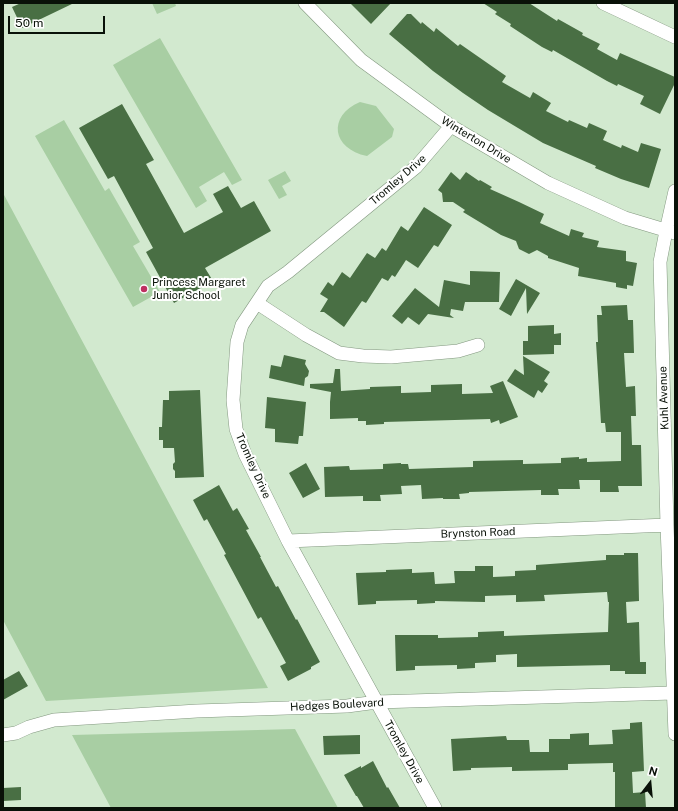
<!DOCTYPE html>
<style>
body{margin:0}
#map{position:relative;width:678px;height:811px;overflow:hidden;background:#d2e9cf;font-family:"Public Sans",sans-serif}
canvas{display:block}
.frame{position:absolute;inset:0;border:4px solid #091108;pointer-events:none}
.north{position:absolute;left:630px;top:763px;width:40px;height:40px;-webkit-text-stroke:3px #fff;paint-order:stroke;rotate:16deg;font-size:11px;font-weight:700;line-height:16px;text-align:center;color:#091108}
.north::after{content:'';display:block;margin:auto;width:14px;height:18px;background:#091108;clip-path:polygon(50% 0,100% 100%,50% 72%,0 100%)}
.scale{position:absolute;left:8px;top:16px;width:97px;height:18px;box-sizing:border-box;border:2px solid #091108;border-top:0;padding-left:5px;font-size:12px;line-height:14px;white-space:nowrap;color:#091108;-webkit-text-stroke:3px #fff;paint-order:stroke}
</style>
<div id="map">
<canvas width="678" height="811"></canvas>
<div class="frame"></div>
<div class="north">N</div>
<div class="scale">50 m</div>
</div>
<script>
const context = document.querySelector('canvas').getContext('2d');
context.lineJoin = 'round';
function fillPath(path, color) { context.fillStyle = color; context.fill(path, 'evenodd'); }
function stroke(path, color, width, dash) { context.strokeStyle = color; context.lineWidth = width; context.lineCap = dash ? 'butt' : 'round'; context.setLineDash(dash || []); context.stroke(path); }
function drawText(font, color, halo, rows, align = 'center') {
  context.font = font + ' "Public Sans",sans-serif'; context.lineWidth = 4; context.setLineDash([]); context.textBaseline = 'middle'; context.strokeStyle = halo; context.fillStyle = color; for (const [text, x, y, turn = 0] of rows) {
    context.save(); context.translate(x, y); context.rotate((+turn || 0) * Math.PI / 180); context.textAlign = isNaN(turn) ? turn : align; if (halo) context.strokeText(text, 0, 0); context.fillText(text, 0, 0); context.restore();
  }
}
fillPath(new Path2D(`
 M152 3H175L176 6 157 14Z
 M160 38 242 180 232 185 224 172 199 187 207 201 196 208 113 65Z
 M360 102 376 106 394 129 392 137 367 156C332 149 327 116 360 102Z
 M64 120 105 191 109 188 140 242 133 246 160 292 133 307 35 136Z
 M285 171 291 181 282 186 287 195 279 199 268 180Z
 M3 193 268 688 46 701 3 620Z
 M295 729 338 808H111L72 735Z`), '#a8cea3');
fillPath(new Path2D(`
 M21 3H74L22 28 12 7Z
 M350 3H391L371 24Z
 M483 3H529L557 21 558 19 583 33 582 35 600 44 597 49 617 60 620 53 675 77V83L660 114 640 104 644 96 618 84 617 86 607 81 553 50 552 52 542 47 510 26 511 24 495 14 497 12Z
 M407 14H411L421 24 422 22 434 32 436 28 458 46 460 44 506 76 502 82 530 98 533 92 551 103 546 111 568 122 569 120 587 128 589 123 607 131 603 140 621 148 622 145 638 152 641 143 661 149 649 188 621 179 595 168 596 166 543 143 488 110 463 93 433 71 389 34Z
 M122 104 154 160 146 164 184 233 223 212 213 194 228 186 241 208 254 201 271 231 205 268 213 281 174 303 146 252 153 248 114 176 108 179 79 128Z
 M451 172 460 180 466 172 479 181 480 180 492 187 490 189 519 202 544 214 540 223 569 236 571 229 584 233 582 237 599 241 597 247 626 251V261L637 263 633 286 627 285V289L616 287V283L578 276 579 268 548 258V256L537 250 529 254 519 249 516 241 501 235 463 212 465 210 453 202H443L442 193 438 190Z
 M424 207 452 225 438 247 434 245 418 268 406 260 395 277 392 275 388 281 382 278 366 303 362 301 344 327 324 312H320L328 299 320 294 328 282 333 286 342 272 350 278 367 253 375 258 382 248 386 251 401 226 408 231Z
 M470 271 500 272 499 302H465L463 311 451 309 450 315 454 318 428 314 419 325 408 317 402 324 392 316 415 288 439 307 444 280 470 285Z
 M516 279 540 293 527 314 526 288 511 316 499 309Z
 M627 305 628 320H633L634 353H624L626 387 635 386 636 416H631L632 445H641L642 486H618L619 492H600V480H579L580 489H558L559 495H541V490L469 492V493L459 494 460 499H443V498L422 499 421 485 401 486 402 494 380 495 381 501H363V496L325 497 324 467 349 466 350 470 383 469V464L401 463V464H408L409 469 439 468 473 467V461L523 460V464L561 463V458L579 457V459L587 458V462L621 461V432H606L605 423H601L596 342H598L597 315H602L601 306Z
 M554 325V334L561 333V345H554V354L523 355V341H528V326Z
 M284 355 306 360 305 364 309 371 308 376 305 378 304 386 269 378 271 365 281 367Z
 M523 356 550 372 544 381 548 384 542 393 538 390 534 398 507 381 515 369 524 375Z
 M335 369H340L341 391 370 389V387L401 386V393L431 392V385L462 384V394L493 393 490 386 503 381 518 417 500 424 499 420 491 423 490 419 384 422V424L366 425V421H358V418L330 419V402L331 392 310 388V384L333 383Z
 M200 390 204 477 175 478V471L173 469V464L175 462 174 448H163V440H159V427H162L163 400H169V391Z
 M267 397 306 402 303 436H299L298 444 275 442V429L265 428Z
 M306 463 320 489 303 498 289 473Z
 M219 485 233 511 237 508 249 529 246 530 261 557H260L276 587 278 586 296 620 297 619 320 662 311 667V669L288 681 280 666 286 663 261 617 258 619 248 600 224 555 226 554 207 519 204 521 193 500Z
 M624 553H638L639 601 626 602 627 623 639 622 640 662H646V674H625V671H610V665L517 667V654L496 655V662L475 663V668L457 669V665L415 666V670L396 671 395 635H438V638L478 637V632L504 631V636L608 632 609 602H608L607 592 544 595 545 601 516 602V595L485 596V602L435 601V603L417 604V600L376 601V604L358 605 356 573 386 572V570L412 569V573L434 572 435 584 455 583 454 571H475V566H493V577L515 576V571L536 570V565L606 560V555H624Z
 M19 671 28 686 3 700V680Z
 M642 722 644 771 632 772 633 793 645 792 646 808H615V772H613V763L568 764V770L512 771V767L471 768V770L453 771 451 739 506 736 507 740H529L530 752H549V739H570V734L589 733V745L613 744 612 730 630 729V723Z
 M360 735V754L324 755 323 736Z
 M373 761 387 788 388 787 400 808H364L357 796H356L344 775 361 766V768Z
 M21 787V800L3 801V788Z`), '#496f44');
const street = new Path2D(`
 M305 3 361 60 451 126 548 183 625 218 675 233
 M603 3 675 37
 M675 191 666 231 660 262 667 525 675 734
 M257 303 306 335 339 353 363 356 391 357 458 351 478 345
 M288 541 667 525
 M3 735 16 733 29 727 54 720 197 711 347 706 377 702 673 693
 M435 808 288 541 245 454 236 429 233 400 237 342 242 325 268 286 288 272 416 167 451 126`);
stroke(street, '#82977f', 14);
stroke(street, '#fff', 13);
for (const [x, y, r, color] of [
 [144,289,4,"#be3060"]
]) { const dot = new Path2D(); dot.arc(x, y, r, 0, 2 * Math.PI); context.fillStyle = color; context.fill(dot); stroke(dot, '#fff', 1.5); }
drawText('11px', '#091108', '#fff', [
 ["Winterton Drive",476,140,31],
 ["Tromley Drive",398,180,-41],
 ["Kuhl Avenue",664,398,-92],
 ["Tromley Drive",253,466,66],
 ["Brynston Road",478,533,-2],
 ["Hedges Boulevard",337,705,-3],
 ["Tromley Drive",404,752,61]
]);
drawText('11px', '#091108', '#fff', [
 ["Princess Margaret",152,283],
 ["Junior School",152,296]
], 'left');
</script>
